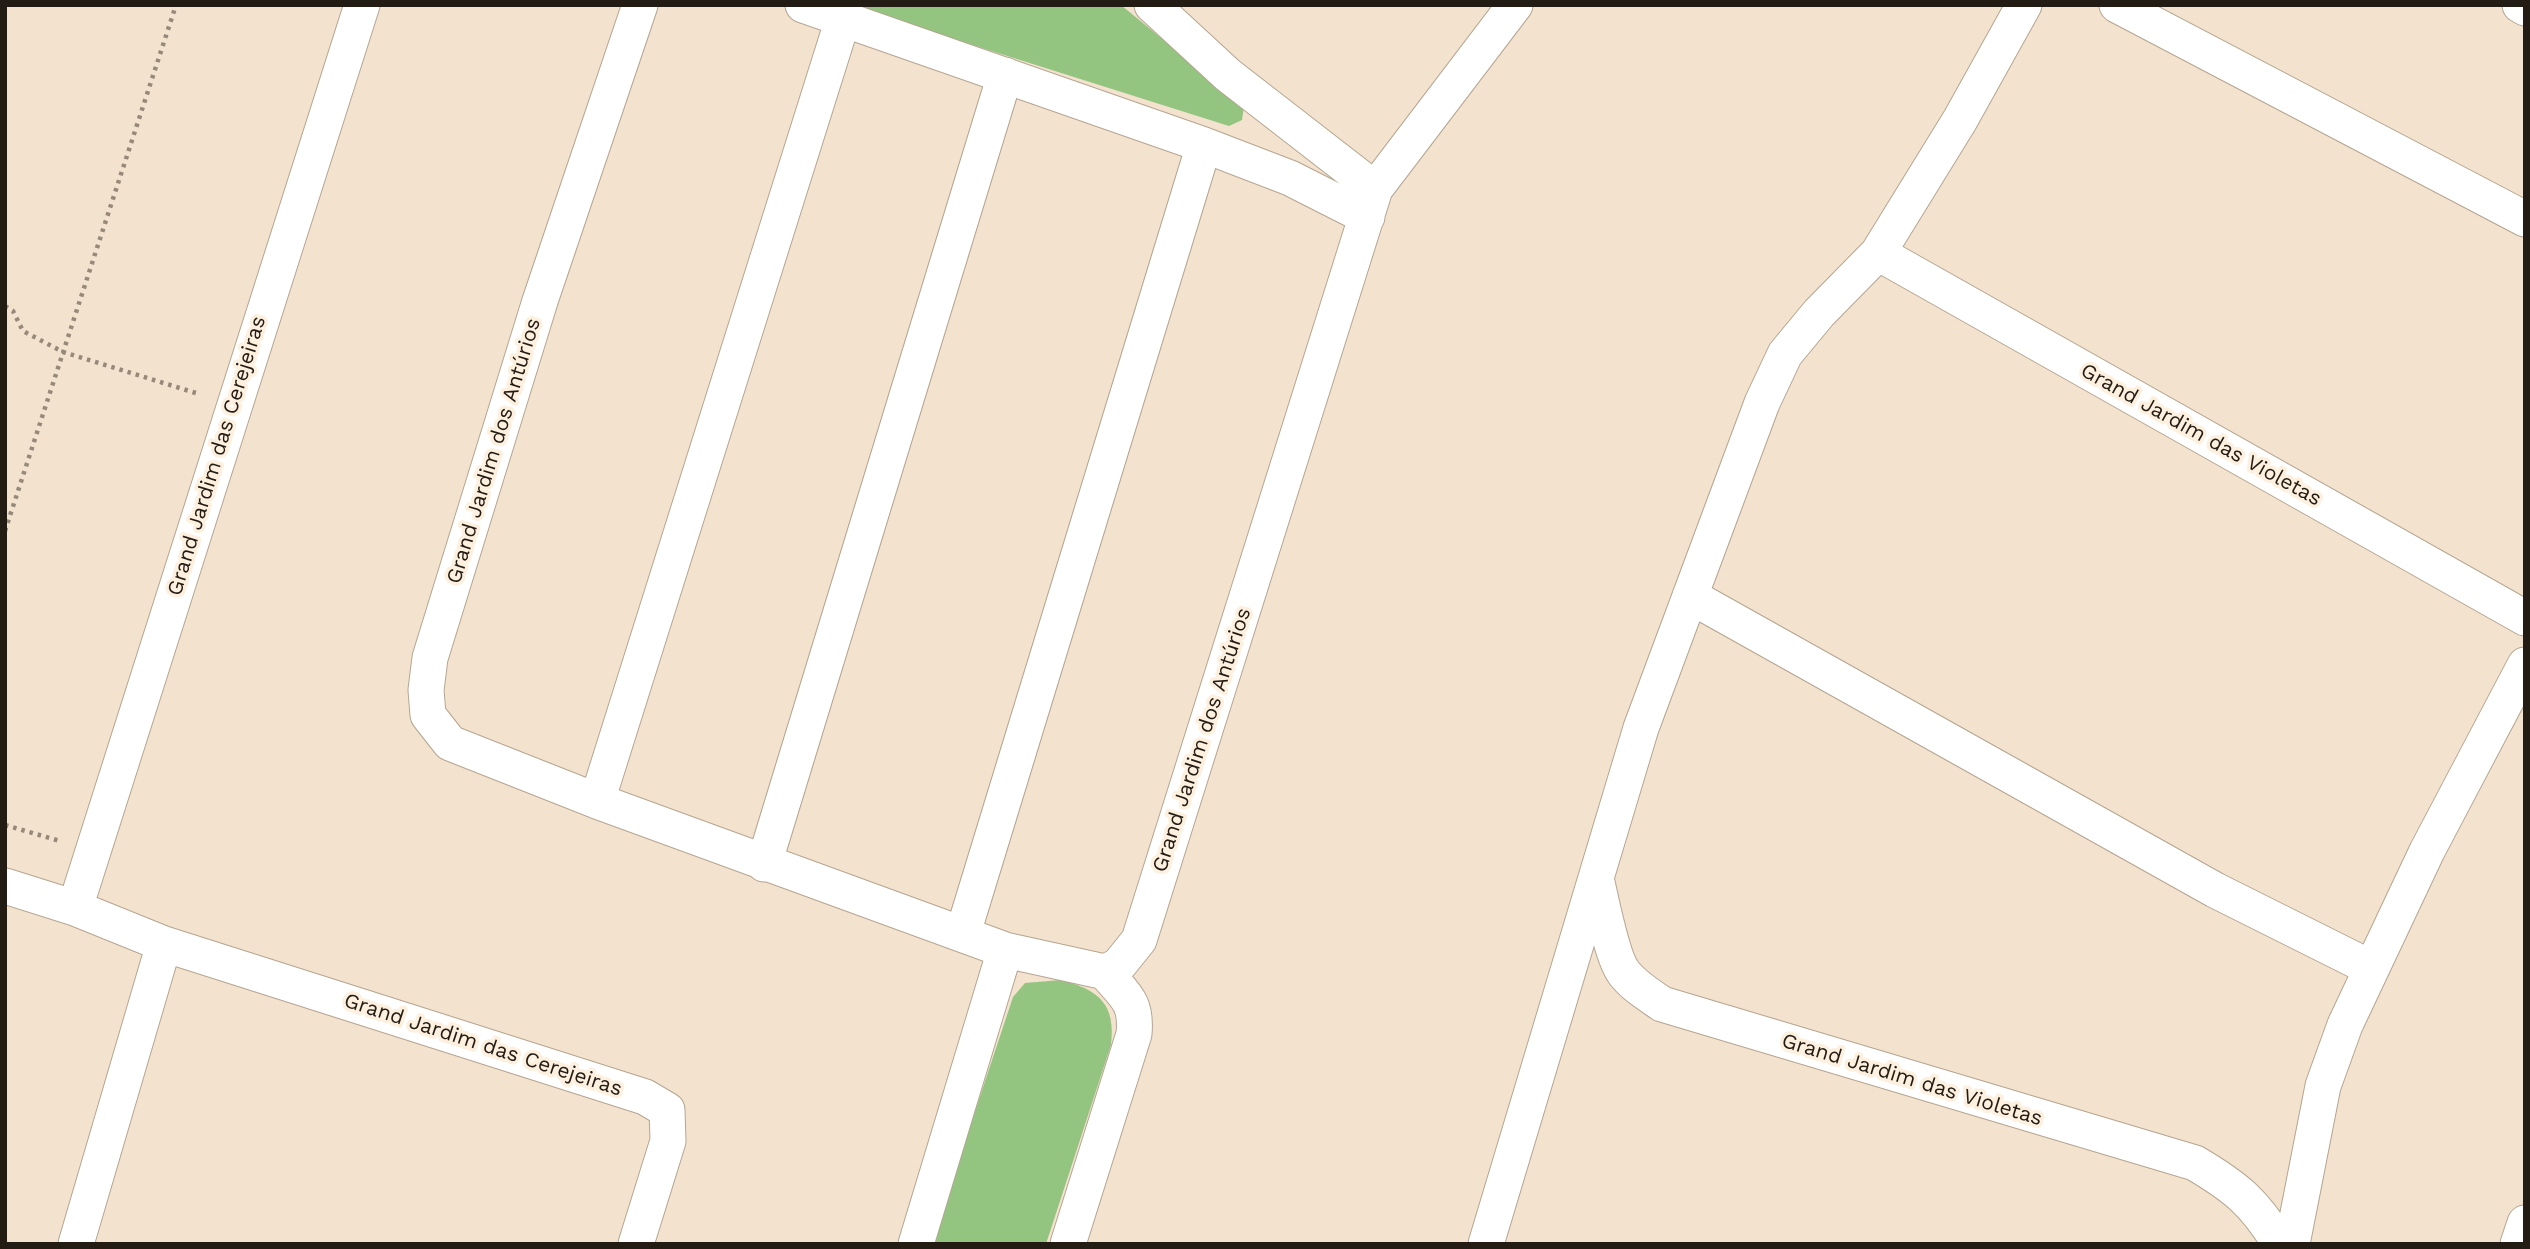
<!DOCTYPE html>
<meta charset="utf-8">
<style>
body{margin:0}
#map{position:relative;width:2530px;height:1249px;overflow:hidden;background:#f3e2ce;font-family:"Work Sans",sans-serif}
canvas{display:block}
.frame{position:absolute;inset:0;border:7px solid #221c14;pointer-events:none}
</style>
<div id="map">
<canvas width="2530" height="1249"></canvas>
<div class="frame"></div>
</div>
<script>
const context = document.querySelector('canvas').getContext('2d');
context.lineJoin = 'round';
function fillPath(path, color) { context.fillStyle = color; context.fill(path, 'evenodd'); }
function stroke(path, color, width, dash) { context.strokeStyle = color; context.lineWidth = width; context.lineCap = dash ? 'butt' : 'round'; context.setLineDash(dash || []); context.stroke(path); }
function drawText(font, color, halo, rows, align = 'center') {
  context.font = font + ' "Work Sans",sans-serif'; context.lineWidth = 7; context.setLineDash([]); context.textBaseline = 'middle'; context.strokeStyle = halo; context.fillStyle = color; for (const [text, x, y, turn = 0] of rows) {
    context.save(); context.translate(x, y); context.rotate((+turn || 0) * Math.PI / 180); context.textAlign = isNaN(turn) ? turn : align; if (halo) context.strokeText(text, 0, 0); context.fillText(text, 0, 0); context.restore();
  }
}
fillPath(new Path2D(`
 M846 5H1121L1244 106 1242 120 1229 126Z
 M1061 980C1099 990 1116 1004 1111 1045L1046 1244H931L1013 997 1025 983Z`), '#93c581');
const street = new Path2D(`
 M640 5 540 301 430 658 426 690 428 715 450 743 597 801 1005 950 916 1244
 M803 5 1204 145 1290 178 1367 217
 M1152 5 1228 75 1375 189
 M2117 5 2525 219
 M2520 5 2525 8
 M1878 253 2525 618
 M1690 596 2215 890 2371 968
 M597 801 843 19
 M764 864 1005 75
 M1596 878C1601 899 1612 958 1624 973 1634 986 1649 995 1662 1004L2195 1163C2237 1188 2254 1202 2280 1244
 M5 886 75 908 164 944 645 1097 667 1110 668 1141 636 1244
 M75 908 362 5
 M963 933 1204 145
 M1005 950 1105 972
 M1105 972 1118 966 1139 940 1375 189 1515 5
 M76 1244 164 944
 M1068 1244 1134 1034C1137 1001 1125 996 1105 972
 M1486 1244 1641 728 1762 403 1785 354 1819 313 1878 253 1960 120 2024 5
 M2292 1244 2323 1086 2345 1025 2427 851 2525 665
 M2518 1244 2525 1223`);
stroke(street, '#b5a591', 37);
stroke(new Path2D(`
 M5 306 13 311 23 331 63 352 199 394
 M5 531 176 5
 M5 825 60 841`), '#95897a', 4.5, [3.5, 5]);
stroke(street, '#fff', 35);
drawText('21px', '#221c14', '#fef0df', [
 ["Grand Jardim das Violetas",2201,435,29],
 ["Grand Jardim dos Antúrios",494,451,-73],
 ["Grand Jardim das Cerejeiras",217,456,-73],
 ["Grand Jardim dos Antúrios",1202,740,-72],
 ["Grand Jardim das Cerejeiras",483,1045,18],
 ["Grand Jardim das Violetas",1912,1080,17]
]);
</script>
